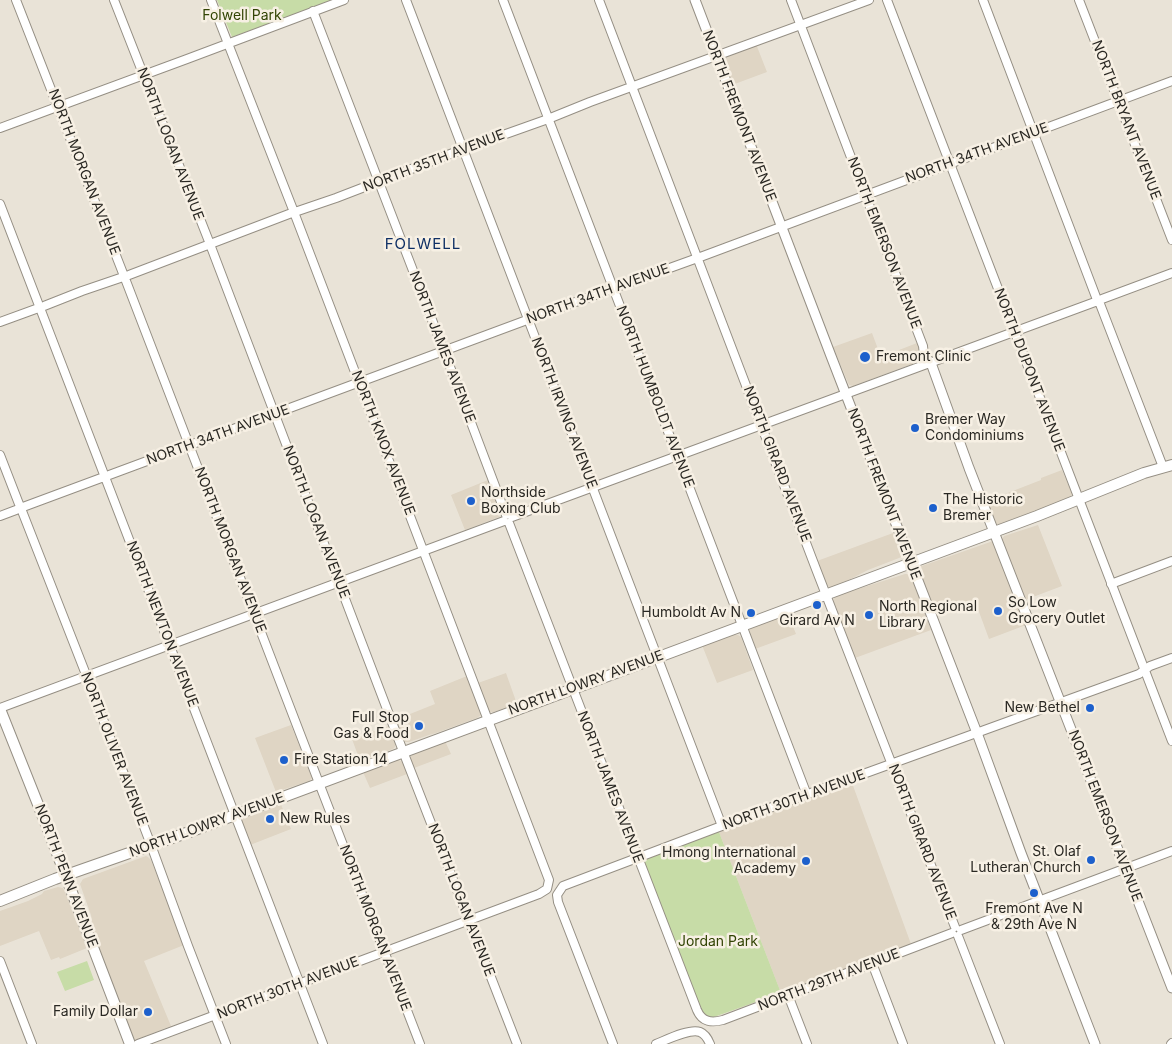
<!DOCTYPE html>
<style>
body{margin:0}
canvas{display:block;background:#e9e3d7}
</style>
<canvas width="1172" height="1044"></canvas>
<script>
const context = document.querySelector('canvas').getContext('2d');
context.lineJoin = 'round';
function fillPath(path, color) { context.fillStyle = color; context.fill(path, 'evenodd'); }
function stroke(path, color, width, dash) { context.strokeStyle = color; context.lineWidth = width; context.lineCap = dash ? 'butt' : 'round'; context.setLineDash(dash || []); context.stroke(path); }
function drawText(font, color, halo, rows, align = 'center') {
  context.font = font + ' Inter,sans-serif'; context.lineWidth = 5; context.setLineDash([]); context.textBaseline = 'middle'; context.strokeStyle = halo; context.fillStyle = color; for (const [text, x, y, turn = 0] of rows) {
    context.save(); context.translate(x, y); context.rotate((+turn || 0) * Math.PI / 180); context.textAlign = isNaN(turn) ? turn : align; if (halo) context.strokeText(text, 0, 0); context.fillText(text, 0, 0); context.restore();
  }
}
fillPath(new Path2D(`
 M756 44 767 72 732 85 722 60V58L724 56Z
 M872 333 881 357 917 343 923 358 920 361 853 386 849 385 833 347Z
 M1062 470 1072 494 1070 497 1067 499 1000 524H997L995 522 987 501 1041 480V478Z
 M488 480 501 515 499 517 465 530 451 495Z
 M1038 525 1062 586 1025 600 1014 571 1010 565 1001 541 1004 536Z
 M893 533 902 555 901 557 899 558 868 570 835 587H829L826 584 817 561Z
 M993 541 1026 625 989 639 975 601 935 616 918 569 919 567Z
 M905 574H909L911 576 931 630 855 658 833 600 836 596Z
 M788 614 796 634 755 649 749 633 750 628Z
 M732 635H738L741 637 753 670 717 683 702 645Z
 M506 673 517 704 494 712H490L488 709 478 683Z
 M467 676 481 715 477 718 436 733 429 735 409 742H405L402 739 395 720 435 704 430 691Z
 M291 725 312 778 309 781 276 792 255 738Z
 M389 726 395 741V747L393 749 360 761 352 739Z
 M445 741 451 754 414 768 410 758 413 753Z
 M397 759 403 762 407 774 370 788 363 772Z
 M852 783 911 944 781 993 719 832Z
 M280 802 291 829 250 845 241 819 243 816Z
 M146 856 148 857 151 860 184 945 144 961 171 1026 135 1040 132 1039 129 1029 94 935 91 915 80 884 83 879Z
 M58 887 63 888 65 892 87 948 60 959 59 957 51 960 39 931 0 946V911L28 901 42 894 44 891Z`), '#dfd5c4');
fillPath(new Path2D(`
 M217 0H333L232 37Z
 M719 832 781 993 714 1017C709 1017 706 1017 702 1013L651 880 648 879 643 864 645 859Z
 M87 961 94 980 65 991 57 972Z`), '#c7dca7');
const minor = new Path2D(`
 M16 0 126 281 319 783 420 1044
 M114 0 208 239 406 759 517 1044
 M406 0 722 826
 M503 0 807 795
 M599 0 816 569 955 927
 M791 0 923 346 924 355 931 363
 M887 0 1172 741
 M983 0 1096 297
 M1079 0 1172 240
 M313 11 444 351 506 515
 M0 128 187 59 344 0
 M0 204 323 1044
 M1102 299 1172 273
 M1100 304 1163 467
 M0 322 44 306 82 291 129 275 289 214 336 198 458 151 548 119 590 102 869 0
 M0 455 19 504
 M23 507 570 304 703 256 1172 81
 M22 511 85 672 151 845 188 946 226 1044
 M0 516 16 510
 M512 517 1095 302
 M509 523 697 1010C702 1022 711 1023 723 1020L952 933
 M1111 584 1172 561
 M0 708 504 521
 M961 930 1172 851
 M958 936 1000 1044
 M0 961 32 1044
 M872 963 903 1044
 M788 995 807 1044
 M138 1044 539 894 547 889 549 880 292 207 211 0
 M613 1044 558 902 557 895 563 886 764 810 1103 687 1139 674 1150 666 1172 658
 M656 1044C666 1040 690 1028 700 1032 705 1034 708 1039 710 1044
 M1171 1044 1172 1043`);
const tertiary = new Path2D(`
 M695 0 831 356 977 733 1021 853 1095 1044
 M931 363 969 468 1172 988`);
const secondary = new Path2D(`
 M0 709 47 827 130 1044
 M0 901 55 879 192 831 1037 516 1144 473 1172 465`);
stroke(minor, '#958f84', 10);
stroke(tertiary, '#958f84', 11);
stroke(secondary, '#958f84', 12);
stroke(minor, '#fff', 8);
stroke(tertiary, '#fff', 9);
stroke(secondary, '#fff', 10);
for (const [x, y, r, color] of [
 [865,357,6,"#1d60cc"],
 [915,428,5,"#1d60cc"],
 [471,501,5,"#1d60cc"],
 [933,508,5,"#1d60cc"],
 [817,605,5,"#1d60cc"],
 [998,611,5,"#1d60cc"],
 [751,613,5,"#1d60cc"],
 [869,615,5,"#1d60cc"],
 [1090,708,5,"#1d60cc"],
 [419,726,5,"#1d60cc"],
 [284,760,5,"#1d60cc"],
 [270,819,5,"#1d60cc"],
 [1091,860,5,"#1d60cc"],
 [806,861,5,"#1d60cc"],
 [1034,893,5,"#1d60cc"],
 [148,1012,5,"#1d60cc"]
]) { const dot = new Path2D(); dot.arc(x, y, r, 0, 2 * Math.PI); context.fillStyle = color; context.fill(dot); stroke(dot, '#f7f0e4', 2); }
drawText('14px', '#324404', '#f7f0e4', [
 ["Folwell Park",242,16],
 ["Jordan Park",718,942]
]);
drawText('14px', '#2a2823', '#f7f0e4', [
 ["NORTH FREMONT AVENUE",739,116,69],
 ["NORTH BRYANT AVENUE",1126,120,69],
 ["NORTH LOGAN AVENUE",170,144,69],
 ["NORTH 34TH AVENUE",977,153,-20],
 ["NORTH 35TH AVENUE",434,161,-21],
 ["NORTH MORGAN AVENUE",84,172,69],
 ["NORTH EMERSON AVENUE",884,243,69],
 ["NORTH 34TH AVENUE",598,294,-20],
 ["NORTH JAMES AVENUE",442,347,69],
 ["NORTH DUPONT AVENUE",1029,370,69],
 ["NORTH HUMBOLDT AVENUE",655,397,69],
 ["NORTH IRVING AVENUE",564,413,69],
 ["NORTH 34TH AVENUE",218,435,-20],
 ["NORTH KNOX AVENUE",383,443,69],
 ["NORTH GIRARD AVENUE",777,464,69],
 ["NORTH FREMONT AVENUE",884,494,69],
 ["NORTH LOGAN AVENUE",316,522,69],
 ["NORTH MORGAN AVENUE",230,550,69],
 ["NORTH NEWTON AVENUE",162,624,69],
 ["NORTH LOWRY AVENUE",586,683,-20],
 ["NORTH OLIVER AVENUE",114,749,69],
 ["NORTH JAMES AVENUE",610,787,69],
 ["NORTH 30TH AVENUE",794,800,-20],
 ["NORTH EMERSON AVENUE",1105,816,69],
 ["NORTH LOWRY AVENUE",207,825,-20],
 ["NORTH GIRARD AVENUE",922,842,69],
 ["NORTH PENN AVENUE",66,876,69],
 ["NORTH LOGAN AVENUE",461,900,69],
 ["NORTH MORGAN AVENUE",375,928,69],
 ["NORTH 29TH AVENUE",829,980,-21],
 ["NORTH 30TH AVENUE",288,988,-21]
]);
drawText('14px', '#2a2823', '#f7f0e4', [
 ["Fremont Clinic",876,357],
 ["Bremer Way",925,420],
 ["Condominiums",925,436],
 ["Northside",481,493],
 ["Boxing Club",481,509],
 ["The Historic",943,500],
 ["Bremer",943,516],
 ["So Low",1008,603],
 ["Grocery Outlet",1008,619],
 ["North Regional",879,607],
 ["Library",879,623],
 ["Humboldt Av N",741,613,"right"],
 ["Girard Av N",817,621,"center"],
 ["New Bethel",1080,708,"right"],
 ["Full Stop",409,718,"right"],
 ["Gas & Food",409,734,"right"],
 ["Fire Station 14",294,760],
 ["New Rules",280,819],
 ["St. Olaf",1081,852,"right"],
 ["Lutheran Church",1081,868,"right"],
 ["Hmong International",796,853,"right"],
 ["Academy",796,869,"right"],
 ["Fremont Ave N",1034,909,"center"],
 ["& 29th Ave N",1034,925,"center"],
 ["Family Dollar",138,1012,"right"]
], 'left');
context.letterSpacing = '1px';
drawText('15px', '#103065', '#f7f0e4', [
 ["FOLWELL",423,244]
]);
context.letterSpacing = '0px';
</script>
